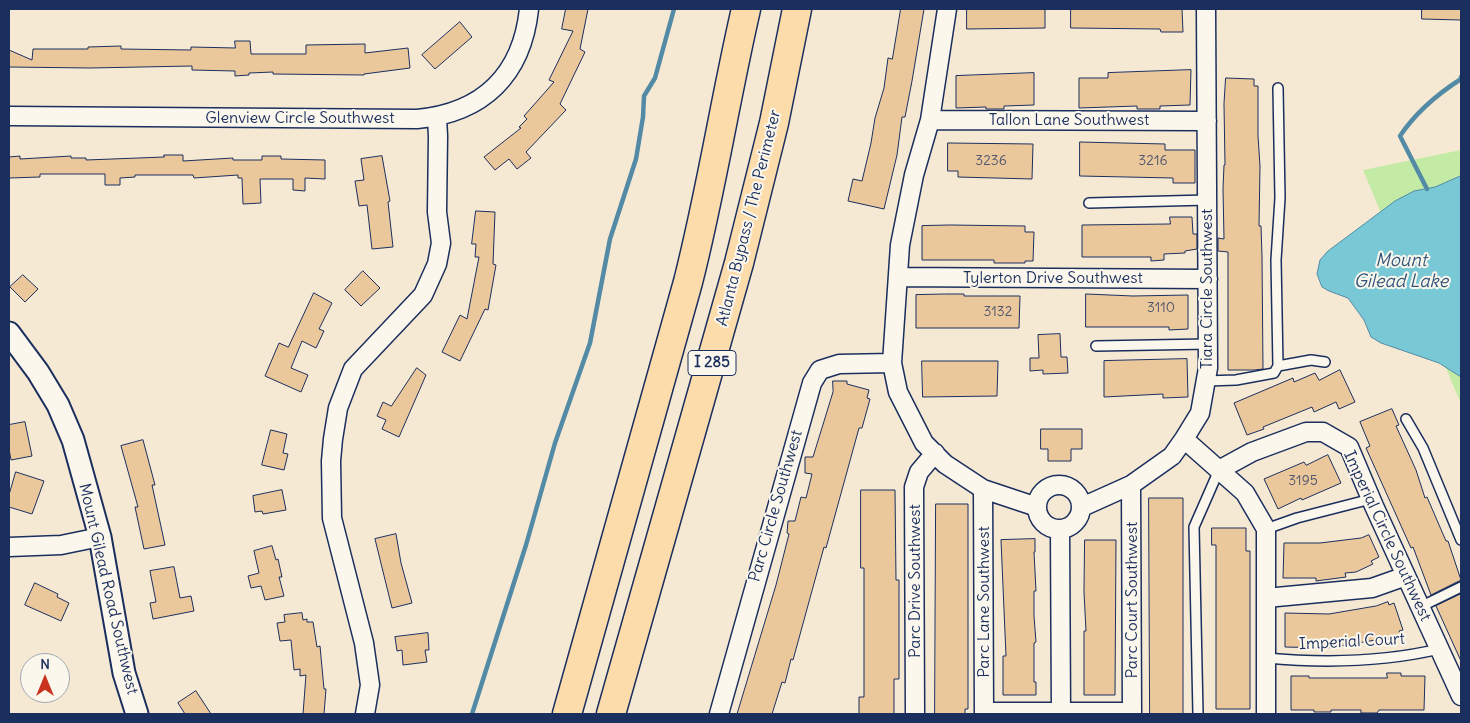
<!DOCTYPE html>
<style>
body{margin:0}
#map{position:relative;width:1470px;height:723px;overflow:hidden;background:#f6e9d4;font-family:Delius,sans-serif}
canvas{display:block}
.frame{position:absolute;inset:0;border:10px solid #1b2f5e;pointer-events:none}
.north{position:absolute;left:20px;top:653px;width:50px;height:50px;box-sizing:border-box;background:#fbf7ec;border:1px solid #a1a7b3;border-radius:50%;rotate:0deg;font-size:14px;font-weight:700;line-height:20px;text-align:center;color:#1b2f5e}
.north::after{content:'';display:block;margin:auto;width:18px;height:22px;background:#c8321e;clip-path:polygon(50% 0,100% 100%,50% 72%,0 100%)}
</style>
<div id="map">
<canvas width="1470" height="723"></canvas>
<div class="frame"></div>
<div class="north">N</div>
</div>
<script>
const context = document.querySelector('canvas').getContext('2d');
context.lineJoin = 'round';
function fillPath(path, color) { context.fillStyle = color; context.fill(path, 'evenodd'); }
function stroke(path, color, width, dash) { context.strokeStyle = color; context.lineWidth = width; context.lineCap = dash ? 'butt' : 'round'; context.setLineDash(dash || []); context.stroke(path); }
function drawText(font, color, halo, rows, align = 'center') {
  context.font = font + ' Delius,sans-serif'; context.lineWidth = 4; context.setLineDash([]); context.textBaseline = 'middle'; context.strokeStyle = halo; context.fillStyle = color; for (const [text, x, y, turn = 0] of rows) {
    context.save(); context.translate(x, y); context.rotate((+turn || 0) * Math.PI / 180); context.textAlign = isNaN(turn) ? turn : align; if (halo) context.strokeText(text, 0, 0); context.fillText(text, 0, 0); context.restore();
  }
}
fillPath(new Path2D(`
 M1461 150V404L1363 170Z`), '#c4eba6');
const water = new Path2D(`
 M1461 176V377L1439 363 1381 343 1371 337 1364 320 1348 298 1329 291 1322 287 1317 274 1320 260 1328 251 1395 201 1414 191 1435 187Z`);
fillPath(water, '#79c8d6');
stroke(water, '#538ba6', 1);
stroke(new Path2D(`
 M1427 189 1400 136C1416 112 1436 95 1461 79V77
 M472 714 526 545 555 443 590 343 610 239 636 159 643 117 644 96 655 78 674 9`), '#538ba6', 4.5);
const building = new Path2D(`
 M566 9H588L580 49 585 52 560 104 566 110 526 152 531 158 517 169 509 159 495 170 484 157 521 128 519 127 527 119 524 116 554 82 549 80 573 31 562 29Z
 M901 9H924L912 81 905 117H902L897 155 884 209 848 201 853 179 862 181 871 143 875 118 884 88 888 58 892 59Z
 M967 9H1045V28L967 29Z
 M1071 9H1182L1183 32H1161L1160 29 1071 28Z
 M1422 9H1461V20L1422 19Z
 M460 22 472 37 435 69 422 55Z
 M235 41H250L251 54H306V45L365 44V53L408 48 410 68 364 74V75L273 74V72L249 73V75L235 76V71L192 70V66L90 68 9 67V50L32 60 33 49H88V47L121 46V49L191 50V47L235 48Z
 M1191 70 1190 105 1160 106V109H1137V106L1079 108V78H1108V73Z
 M1034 73V105L1004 106V109H986V107L956 108V76Z
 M1226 78 1254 79V86H1258V136L1260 166 1259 226H1261L1262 256 1263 369 1254 370H1228V252L1218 251V238L1224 239 1223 189 1224 165H1225L1224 104Z
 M1080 142 1165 144V150H1195V183H1173V178L1080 176Z
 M948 143 1033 144 1032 179 958 177V171H948Z
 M164 155H183V161L233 158V160H262V156H281V159L325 160V179L305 178V191L293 190V179H260L261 203 243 204 242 178H238V175L194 178 193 175H135V177L120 178V185H105V174H40V177L9 178V157L20 156V159L71 156V158H86V160L164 157Z
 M382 156 390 201 388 202 393 247 372 249 367 205 359 206 355 181 364 180 361 159Z
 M476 211 495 212 493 264 496 265 488 310 485 309 460 361 442 352 460 315 467 319 479 257H475L476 244H472Z
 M1170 217H1192L1193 234H1197V249L1185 251V253L1164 254V260L1151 261V257H1082V225L1170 224Z
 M950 225 1025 226V232H1034L1033 261H1025V263H994V260H922V226Z
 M363 271 380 288 361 306 345 290Z
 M23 275 38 289 25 302 10 287Z
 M314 293 332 303 319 329 324 331 316 348 302 341 291 368 308 375 301 392 265 376 279 343 288 347Z
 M945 294H964V296H1020L1019 328H916V295Z
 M1086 294 1133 296 1188 295V329L1169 330V327H1086Z
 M1060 334 1061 357H1067L1068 373 1043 374V370L1030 371V358H1039L1038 335Z
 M1187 359 1188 397 1163 398V394L1104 397V361Z
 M922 361H998L997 396 923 397Z
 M417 368 426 375 399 437 382 429 386 420 377 416 383 402 391 406Z
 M1340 370 1355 402 1339 409 1336 402 1314 412 1312 407 1263 427 1264 429 1247 435 1234 403 1293 378 1294 382 1315 373 1319 380Z
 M833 381H847V384L869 390 867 398 870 399 862 428H859L826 548 824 547 793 660 791 659 785 683 782 682 772 714H737L776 585 789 534 787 533 788 521H795L801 497 806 498 812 474 805 473V457H813L833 392Z
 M1392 409 1399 425 1396 426 1416 470 1425 498 1427 497 1446 541H1448L1461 580 1431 595 1413 547 1411 548 1366 448 1370 446 1360 422Z
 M25 422 32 456 11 460 9 449V425Z
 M1041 429H1082V449H1071V461H1048V449H1041Z
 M271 430 287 434 283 453 288 454 284 470 262 465Z
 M143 440 155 485H152L165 545 144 549 135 507H138L121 446Z
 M1328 455 1341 483 1302 500 1301 498 1278 509 1264 479 1304 462 1306 465Z
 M16 472 44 481 32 514 9 507V495Z
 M282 490 286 510 263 514 262 511 255 512 253 496Z
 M861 490H895L896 580H899V679H894V714H859V697H864V568H861Z
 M1149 498H1183V714H1150Z
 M936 504H968V709H965V714H935Z
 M1212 528H1246V551H1250V709H1216V545H1212Z
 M396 534 401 563 412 603 392 608 375 539Z
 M1369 535 1379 557 1371 561 1373 564 1356 572 1345 573 1346 577 1316 581V578H1283L1284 543H1320L1361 538Z
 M1035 539V552H1034L1036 591H1034V616L1036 642 1034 643V682H1036V695H1003V656H1006L1001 540Z
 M1085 540H1116L1115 695H1084V631H1086L1084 592Z
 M272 546 276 560 278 559 282 577H279L284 596 265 600 261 586 251 588 248 576 259 573 254 551Z
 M174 567 180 598 191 596 194 611 153 619 150 603 156 602 150 571Z
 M35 583 58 594 57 597 69 603 61 621 25 605Z
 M1461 594V661L1436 606Z
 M1388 602 1389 605 1394 603 1403 630 1399 631 1401 635 1389 640 1388 638 1327 648 1285 647V613L1329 614 1376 606Z
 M302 613 303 620 307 619V622H313L317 647 320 646 324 689H326L324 714H303L306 675 300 676V669L294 670 291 640 280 641 277 623 285 622 284 615Z
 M428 633 429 650H425L427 662 403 665 402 650 397 651 395 637Z
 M1387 673H1401V676H1425L1424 710H1379L1377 713H1361V710H1331V712H1314V710H1291V676H1309V678H1387Z
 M196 691 211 714H185L178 703Z`);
fillPath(building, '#ebc89c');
stroke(building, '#1b2f5e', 1);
const service = new Path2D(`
 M1089 203 1208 200
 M1096 346 1208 344
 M1278 366 1311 360 1325 362
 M1206 381 1236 380 1274 373 1278 366 1276 260 1280 198 1278 88
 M1406 419 1423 448 1461 540
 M1266 529 1297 518 1371 499
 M1420 607 1461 587
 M1266 658C1322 663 1384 662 1439 649
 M1198 714 1194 527 1219 470`);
const minor = new Path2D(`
 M947 9 930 120 914 175 900 245 892 363 898 392 924 443 945 464 983 489 1037 507
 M9 116 417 119C483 113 522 75 529 9
 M930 120 1207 121
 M898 277 1208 279
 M1184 439 1245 493 1266 529V714
 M1219 470 1252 452 1306 432H1323L1349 447 1374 506 1461 696
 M1037 507a22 22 0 1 1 44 0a22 22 0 1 1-44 0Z
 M1131 485 1132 714
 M983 489 984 714
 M1082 507 1131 485 1172 456 1184 439 1200 413 1208 368 1206 9
 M1060 530 1061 714
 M9 547 61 545 100 537
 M1266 598 1372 588 1406 576
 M984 712H1132
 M365 714 370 685 364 643 332 518 331 461 333 439 338 408 353 369 423 295 437 264 441 243 437 212 438 136 437 118
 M719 714 812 383 820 370 839 364 892 363
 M915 714 914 487 919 472 935 453`);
const tertiary = new Path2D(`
 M9 333 38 372 58 405 73 440 100 537 124 673 137 714`);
const motorway = new Path2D(`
 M567 714 688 282C711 192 725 100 746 9
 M611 714 739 263 774 123 797 9`);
stroke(service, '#1b2f5e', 12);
stroke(minor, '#1b2f5e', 21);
stroke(tertiary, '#1b2f5e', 25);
stroke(motorway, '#1b2f5e', 31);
stroke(service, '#fbf7ec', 9);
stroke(minor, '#fbf7ec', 18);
stroke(tertiary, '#fbf7ec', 21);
stroke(motorway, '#fddcac', 28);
drawText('14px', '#4f556e', null, [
 ["3236",991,161],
 ["3216",1153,161],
 ["3110",1161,308],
 ["3132",998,312],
 ["3195",1303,481]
]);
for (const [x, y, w] of [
 [712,363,48]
]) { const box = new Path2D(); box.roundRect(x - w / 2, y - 12.5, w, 25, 4); context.fillStyle = '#fbf7ec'; context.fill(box); stroke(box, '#1b2f5e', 1); }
drawText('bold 15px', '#1b2f5e', null, [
 ["I 285",712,363]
]);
drawText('16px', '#1b2f5e', '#fbf7ec', [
 ["Glenview Circle Southwest",300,118],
 ["Tallon Lane Southwest",1069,120],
 ["Atlanta Bypass / The Perimeter",749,218,-76],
 ["Tylerton Drive Southwest",1053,278],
 ["Tiara Circle Southwest",1207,289,-90],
 ["Parc Circle Southwest",776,506,-74],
 ["Imperial Circle Southwest",1387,536,65],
 ["Parc Drive Southwest",915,581,-90],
 ["Mount Gilead Road Southwest",108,589,77],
 ["Parc Court Southwest",1132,600,-90],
 ["Parc Lane Southwest",984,602,-90],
 ["Imperial Court",1352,642,-3]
]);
drawText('italic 18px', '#32557c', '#fbf7ec', [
 ["Mount",1401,261],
 ["Gilead Lake",1401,282]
]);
</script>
